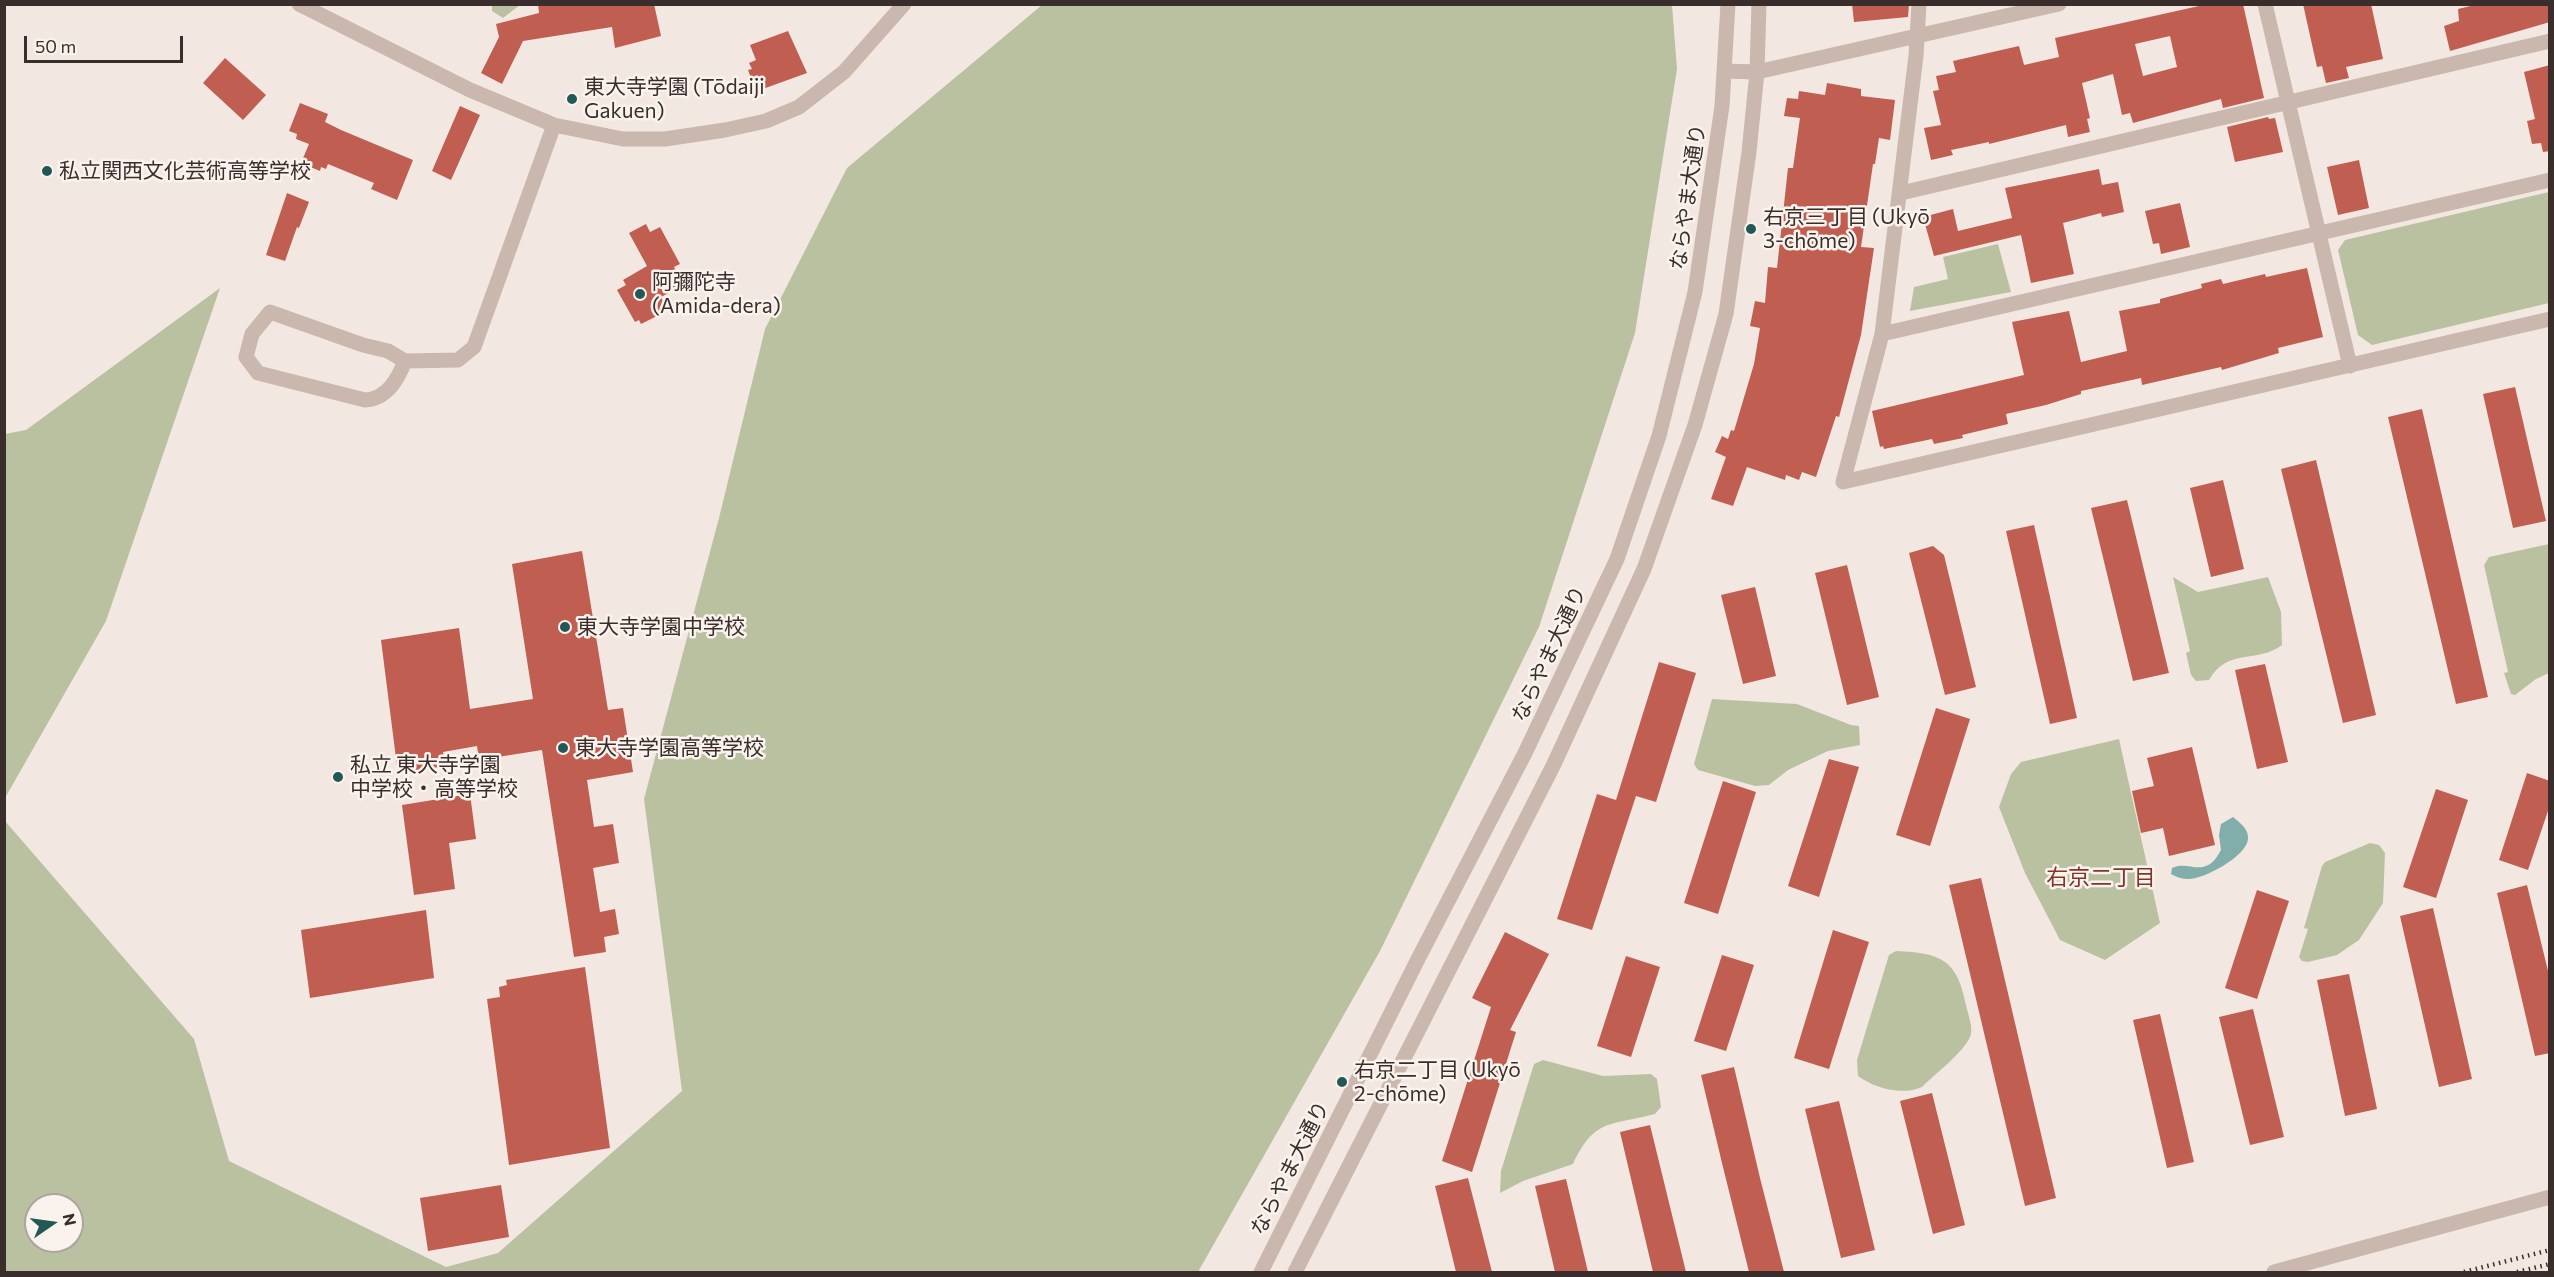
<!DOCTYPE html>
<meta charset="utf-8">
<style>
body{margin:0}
#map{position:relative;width:2554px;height:1277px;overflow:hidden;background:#f2e8e1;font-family:Commissioner,sans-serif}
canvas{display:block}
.frame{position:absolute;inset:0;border:6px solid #392e2b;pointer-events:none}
.north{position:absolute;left:24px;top:1193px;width:60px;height:60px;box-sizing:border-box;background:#faf2ed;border:2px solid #ada49f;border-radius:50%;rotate:77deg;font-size:16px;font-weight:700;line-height:24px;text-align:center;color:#392e2b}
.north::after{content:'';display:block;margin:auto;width:21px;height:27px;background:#225855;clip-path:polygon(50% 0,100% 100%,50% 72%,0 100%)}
.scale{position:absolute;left:24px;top:36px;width:159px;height:27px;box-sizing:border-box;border:3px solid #392e2b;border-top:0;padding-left:8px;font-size:18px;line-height:21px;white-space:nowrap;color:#392e2b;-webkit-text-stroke:4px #faf2ed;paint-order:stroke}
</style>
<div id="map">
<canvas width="2554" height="1277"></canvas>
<div class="frame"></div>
<div class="north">N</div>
<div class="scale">50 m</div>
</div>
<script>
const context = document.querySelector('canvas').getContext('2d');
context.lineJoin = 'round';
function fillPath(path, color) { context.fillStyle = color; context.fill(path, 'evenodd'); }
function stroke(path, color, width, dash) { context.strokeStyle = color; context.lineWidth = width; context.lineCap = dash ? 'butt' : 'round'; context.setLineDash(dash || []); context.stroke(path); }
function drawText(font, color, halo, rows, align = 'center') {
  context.font = font + ' Commissioner,"Noto Sans JP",sans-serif'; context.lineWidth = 5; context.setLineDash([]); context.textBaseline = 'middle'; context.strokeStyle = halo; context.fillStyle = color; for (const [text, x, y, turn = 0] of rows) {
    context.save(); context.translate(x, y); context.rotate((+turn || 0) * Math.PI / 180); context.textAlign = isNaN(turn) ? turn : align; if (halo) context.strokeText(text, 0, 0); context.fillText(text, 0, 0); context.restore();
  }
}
fillPath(new Path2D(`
 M492 5V4L520 5 503 18 492 11Z
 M1042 5H1672L1677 69 1635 333 1539 627 1380 951 1198 1272H5V821L194 1039 229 1161 446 1267 498 1253 682 1091 644 799 719 518 765 329 847 168ZM36 1205H72V1241H36Z
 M2549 192V303L2372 345 2358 335 2338 250 2345 240Z
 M1998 244 2011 292 1910 311 1914 287 1948 279 1943 257Z
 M220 288 106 621 5 798V434L26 430Z
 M2549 544V673L2536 679 2515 695 2511 694 2504 673 2508 672 2484 565 2489 557Z
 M2173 577 2198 592 2268 577 2281 612 2282 645C2257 664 2228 647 2209 680L2196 681 2191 675 2186 653 2190 651Z
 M1712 699 1797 704 1851 725 1859 726 1860 745 1828 751 1788 770 1769 785 1755 786 1698 770 1694 764Z
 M2119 739 2160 923 2105 960 2060 940 2025 873 1999 807 2011 774 2021 762Z
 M2370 843 2379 845 2385 853 2383 903 2359 940 2337 955 2308 962 2302 961 2299 957 2308 929 2304 928 2322 866 2325 862Z
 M1896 951C1942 953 1957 960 1966 1005 1968 1015 1974 1028 1970 1037 1963 1053 1935 1074 1922 1087 1902 1096 1874 1088 1858 1076L1857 1060 1889 955Z
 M1543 1060 1603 1076 1651 1074 1657 1079 1661 1107 1655 1114C1609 1126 1595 1118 1573 1164L1523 1181 1500 1193 1501 1171 1534 1064Z`), '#bac1a1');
fillPath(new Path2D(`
 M2233 817C2240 823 2249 829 2248 839 2247 856 2204 879 2189 879 2182 879 2176 877 2171 874L2172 868C2190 859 2205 881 2221 850L2219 835 2221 824Z`), '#81aeaa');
fillPath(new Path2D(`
 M538 4H654L661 36 615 48 612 27 523 41 502 84 481 73 499 37 496 24 539 13Z
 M1852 4H1909L1908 17 1854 22Z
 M2208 4H2243L2264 98 2223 108 2221 99 2133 123 2130 113 2122 115 2113 74 2082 83 2090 118 2087 119 2090 132 2068 137 2066 125 1989 144V142L1951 150 1953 155 1931 160 1924 128 1941 125 1933 91 1939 90 1936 76 1956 72 1953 61 2019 46 2024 65 2059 57 2055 38ZM2170 36 2177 67 2143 76 2135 44Z
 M2303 4H2371L2383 59 2346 67 2349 78 2326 83 2322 66 2317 67Z
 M2479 4H2550V22L2450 51 2444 26 2459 21 2458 9Z
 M788 31 807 73 760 90 759 87 755 89 748 70 752 69 749 63 756 60 750 45Z
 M225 58 266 95 243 120 203 83Z
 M2550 65V151L2543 152 2541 143 2532 144 2527 121 2535 119 2524 72Z
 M1827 83 1861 89V96L1895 100 1890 140 1879 138 1875 164H1873L1861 247 1874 248 1861 335 1839 417 1836 416 1816 477 1802 472 1799 480 1786 475 1785 480 1747 467 1733 506 1711 499 1726 457 1715 452 1722 436 1728 439 1731 430 1734 431 1754 364 1760 328 1750 326 1755 301 1765 303 1768 267 1777 268 1788 168H1793L1800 118 1784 116 1787 98 1798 99 1799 91 1825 95Z
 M300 103 328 114 325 122 341 130 413 160 397 200 371 189 374 183 328 164 326 169 321 167 320 171 301 163 309 144 296 139 297 134 289 131Z
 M460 106 480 115 451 180 432 171Z
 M2268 117 2269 119 2275 118 2283 152 2235 162 2227 127Z
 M2359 160 2369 208 2338 215 2327 167Z
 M2099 169 2102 185 2118 182 2124 212 2102 217 2101 213 2063 223 2074 274 2031 283 2021 235 1934 256 1923 217 1953 209 1958 231 2012 218 2005 188Z
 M287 193 309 202 299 228 297 227 285 261 266 255Z
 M2180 203 2190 247 2161 254 2159 243 2153 244 2145 211Z
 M646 224 650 232 660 227 680 264 674 267 684 285 661 297 665 306 662 308 665 312 641 324 639 320 635 322 617 290 626 285 623 280 647 266 629 233Z
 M2307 268 2323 337 2278 348 2279 353 2222 370 2221 367 2142 385 2141 378 2081 391V394L2046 405 2006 414 2008 424 1962 435 1963 438 1934 444 1932 439 1884 449 1883 446 1880 447 1872 411 2024 375 2012 322 2069 311 2081 362 2127 351 2119 311 2160 303V299L2202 288 2201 284 2221 279 2223 284 2265 274 2266 277Z
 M2515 387 2546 521 2513 528 2483 394Z
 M2422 409 2488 697 2456 704 2388 417Z
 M2316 460 2376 715 2343 723 2281 469Z
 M2223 480 2244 569 2211 577 2190 488Z
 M2127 500 2169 673 2133 681 2091 508Z
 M2034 525 2077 718 2050 724 2006 531Z
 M1933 546 1944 555 1976 687 1945 695 1909 553Z
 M582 551 608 710 623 708 633 772 587 780 594 827 613 824 619 863 593 868 600 912 615 909 619 934 604 937 606 952 574 957 542 750 479 760 477 746 443 752 445 766 398 774 381 640 459 628 470 709 533 699 512 564Z
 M1847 565 1879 697 1847 705 1815 573Z
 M1755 587 1776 676 1743 684 1721 595Z
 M1659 662 1696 673 1656 802 1636 796 1592 930 1557 919 1597 794 1616 800Z
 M2265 664 2288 762 2257 769 2235 670Z
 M1936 708 1970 719 1930 846 1896 835Z
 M2192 747 2215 845 2169 856 2163 828 2141 833 2132 791 2154 786 2147 758Z
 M1829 759 1859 767 1819 897 1788 886Z
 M2527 773 2550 781V805L2528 870 2499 860Z
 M1723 781 1756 792 1718 914 1684 903Z
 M2436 789 2468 800 2436 898 2403 887Z
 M470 794 476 839 449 843 455 889 414 895 402 805Z
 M1981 878 2056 1198 2025 1206 1949 885Z
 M2527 885 2550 979V1053L2535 1056 2497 893Z
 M2257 890 2289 901 2257 999 2225 988Z
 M2433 908 2472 1079 2439 1087 2400 916Z
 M426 910 434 978 310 998 301 930Z
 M1833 930 1869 942 1829 1069 1794 1058Z
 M1505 932 1549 954 1510 1030 1516 1032 1472 1172 1442 1161 1491 1007 1472 998Z
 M1722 955 1754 965 1726 1051 1694 1041Z
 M1626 956 1660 967 1631 1057 1597 1046Z
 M585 967 610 1148 509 1165 487 999 500 997 499 987 507 985 506 980Z
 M2349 974 2377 1109 2345 1116 2317 980Z
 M2253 1009 2284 1137 2250 1145 2219 1017Z
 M2160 1014 2194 1162 2167 1168 2133 1020Z
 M1734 1067 1760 1178 1784 1272H1749L1722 1163 1701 1075Z
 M1932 1093 1965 1225 1933 1234 1900 1101Z
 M1839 1101 1875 1250 1841 1258 1805 1109Z
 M1650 1125 1686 1272H1653L1620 1132Z
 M1468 1178 1492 1272H1456L1435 1186Z
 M1566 1179 1588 1272H1555L1535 1186Z
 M501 1185 509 1237 428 1251 420 1198Z`), '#bf5e51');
stroke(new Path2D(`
 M299 4 470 90 554 125 623 139H665L725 130 766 121 799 107 844 72 904 4
 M1919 4 1916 56 1882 334 1843 482 2550 319
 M2265 4 2350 366
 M1725 71 1757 72 2059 4
 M1901 193 2550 41
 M1882 334 2550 180
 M405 361C398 379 387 399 365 400L258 373 246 357 252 334 270 312 363 345 388 351 405 361 458 360 474 347 554 125
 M1261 1272 1418 959 1525 753 1617 559 1659 436 1695 292 1722 106 1728 4
 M1295 1272 1553 766 1644 569 1695 425 1726 314 1749 152 1757 72 1759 4
 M2274 1272 2550 1197`), '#cab7ad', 15);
stroke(new Path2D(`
 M2464 1272 2550 1250
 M2517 1272 2550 1264`), '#392e2b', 4.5, [1.5, 4.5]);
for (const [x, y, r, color] of [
 [572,99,6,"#225855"],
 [47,171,6,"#225855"],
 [1751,229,6,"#225855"],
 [640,294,6,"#225855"],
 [565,627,6,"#225855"],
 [563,748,6,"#225855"],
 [338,777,6,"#225855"],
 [1342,1082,6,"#225855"]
]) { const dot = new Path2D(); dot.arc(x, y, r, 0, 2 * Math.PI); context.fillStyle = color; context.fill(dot); stroke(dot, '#faf2ed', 2); }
drawText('21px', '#392e2b', '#faf2ed', [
 ["東大寺学園 (Tōdaiji",584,87],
 ["Gakuen)",584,111],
 ["私立関西文化芸術高等学校",59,171],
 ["右京三丁目 (Ukyō",1763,217],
 ["3-chōme)",1763,241],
 ["阿彌陀寺",652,282],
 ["(Amida-dera)",652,306],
 ["東大寺学園中学校",577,627],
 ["東大寺学園高等学校",575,748],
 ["私立 東大寺学園",350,765],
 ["中学校・高等学校",350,789],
 ["右京二丁目 (Ukyō",1354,1070],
 ["2-chōme)",1354,1094]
], 'left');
drawText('21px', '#392e2b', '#faf2ed', [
 ["ならやま大通り",1688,197,-82],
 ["ならやま大通り",1549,654,-65],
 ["ならやま大通り",1290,1168,-63]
]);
drawText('22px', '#843328', '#faf2ed', [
 ["右京二丁目",2101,878]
]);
</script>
